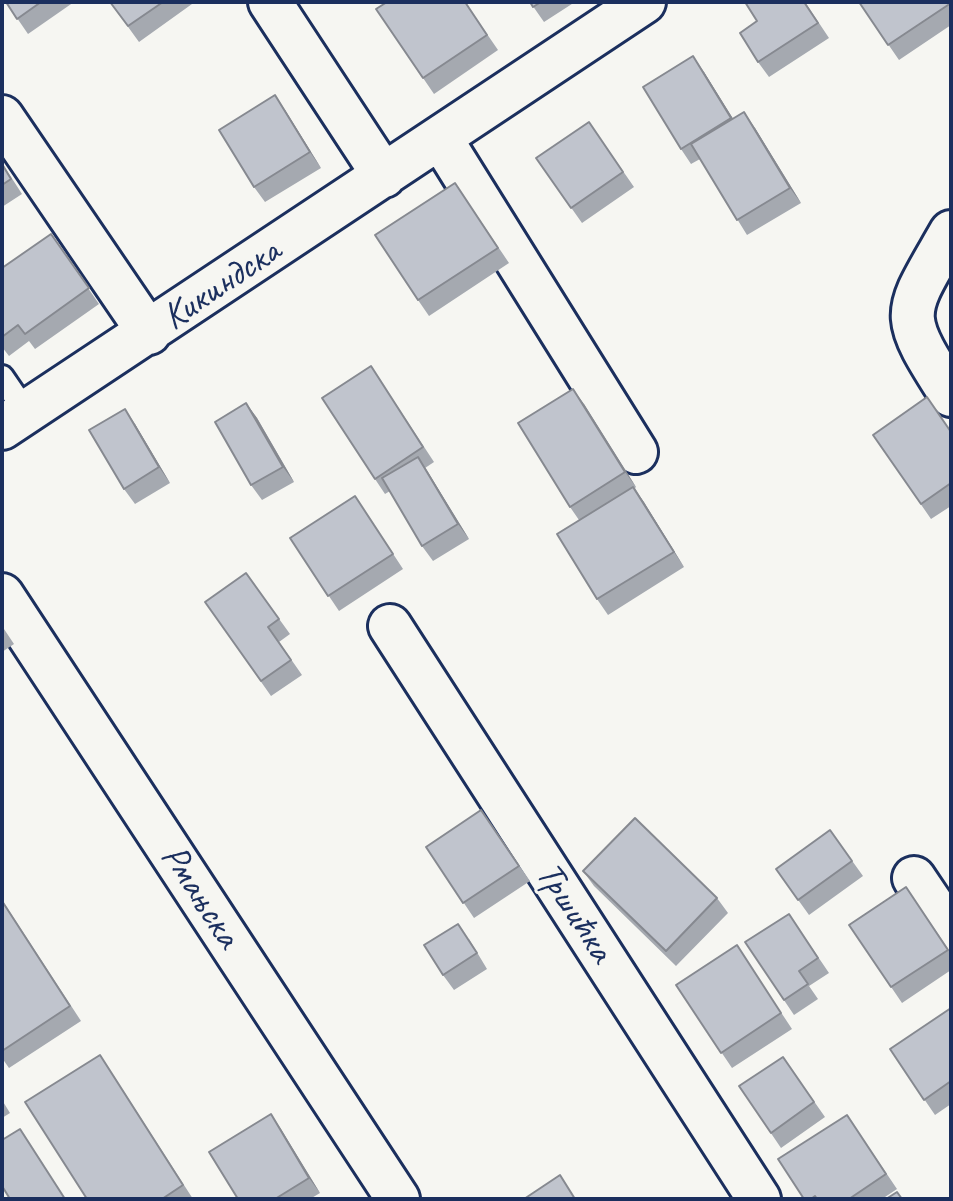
<!DOCTYPE html>
<meta charset="utf-8">
<style>
body{margin:0}
#map{position:relative;width:953px;height:1201px;overflow:hidden;background:#f6f6f2;font-family:Caveat,sans-serif}
canvas{display:block}
.frame{position:absolute;inset:0;border:4px solid #1b2f5e;pointer-events:none}
</style>
<div id="map">
<canvas width="953" height="1201"></canvas>
<div class="frame"></div>
</div>
<script>
const context = document.querySelector('canvas').getContext('2d');
context.lineJoin = 'round';
function stroke(path, color, width, dash) { context.strokeStyle = color; context.lineWidth = width; context.lineCap = dash ? 'butt' : 'round'; context.setLineDash(dash || []); context.stroke(path); }
function fillPath(path, color) { context.fillStyle = color; context.fill(path, 'evenodd'); }
function drawText(font, color, halo, rows, align = 'center') {
  context.font = font + ' Caveat,sans-serif'; context.lineWidth = 6; context.setLineDash([]); context.textBaseline = 'middle'; context.strokeStyle = halo; context.fillStyle = color; for (const [text, x, y, turn = 0] of rows) {
    context.save(); context.translate(x, y); context.rotate((+turn || 0) * Math.PI / 180); context.textAlign = isNaN(turn) ? turn : align; if (halo) context.strokeText(text, 0, 0); context.fillText(text, 0, 0); context.restore();
  }
}
const service = new Path2D(`
 M2 377 26 412`);
const minor = new Path2D(`
 M270 2 384 176
 M2 117 149 333
 M441 139 636 452
 M951 232C903 316 897 311 951 395
 M2 428 644 2
 M2 595 398 1199
 M390 626 759 1199
 M914 878 951 933`);
stroke(service, '#1b2f5e', 28);
stroke(minor, '#1b2f5e', 48);
stroke(service, '#f6f6f2', 22);
stroke(minor, '#f6f6f2', 42);
fillPath(new Path2D(`
 M6 2H74L28 34Z
 M110 2H190L192 4 139 42Z
 M465 2 498 50 434 94 376 9Z
 M530 2H575L544 22Z
 M805 2 829 38 769 77 758 62Z
 M859 2H951V25L899 60Z
 M704 72 733 119 755 128 801 203 747 235 700 159 691 164 681 149Z
 M285 110 321 168 265 202 254 187Z
 M589 122 634 187 582 223 536 158Z
 M2 163 22 194 2 207Z
 M455 183 509 263 429 316 418 300Z
 M51 234 99 304 35 349 29 341 9 356 2 347V268Z
 M371 366 434 462 425 468 469 539 433 561 422 546 390 491 385 494 375 479Z
 M246 403 257 418 294 482 262 500 251 485Z
 M584 404 636 487 635 488 684 567 608 615 597 599 579 520 570 507Z
 M135 424 170 483 135 504 124 489Z
 M951 432V506L931 519 873 435Z
 M365 511 403 569 339 611 290 538Z
 M246 573 290 634 279 642 302 675 271 696 205 602Z
 M2 626 14 644 2 652Z
 M481 810 530 881 474 918 426 847Z
 M830 830 863 876 809 915 776 869Z
 M583 871 717 898 728 913 676 966 594 886Z
 M906 887 951 953V970L902 1003 849 925Z
 M2 900 81 1021 9 1068 2 1058Z
 M789 914 829 973 809 986 818 999 794 1015 745 942Z
 M469 939 487 969 454 990 443 975Z
 M747 961 792 1029 732 1068 676 985Z
 M951 1009V1104L935 1115 890 1049Z
 M100 1055 110 1070 193 1199H87Z
 M783 1057 825 1117 781 1148 739 1086Z
 M2 1100 10 1113 2 1118Z
 M271 1114 320 1193 310 1199H238Z
 M847 1115 897 1189 882 1199H804Z`), '#a5a9b0');
fillPath(new Path2D(`
 M693 56 704 72 742 133 731 118Z
 M275 95 285 110 321 168 310 152Z
 M744 112 755 128 801 203 790 188Z
 M573 389 584 404 636 487 625 472Z
 M246 403 257 418 294 482 283 467Z
 M125 409 135 424 170 483 159 467Z
 M418 457 428 472 469 539 458 524Z
 M633 487 644 502 684 567 674 552Z
 M271 1114 281 1129 320 1193 309 1178Z`), '#868990');
const building = new Path2D(`
 M6 2H41L17 19Z
 M110 2H163L128 26Z
 M387 2H465L487 35 423 78 376 9Z
 M530 2H541L533 7Z
 M745 2H804L818 23 758 62 740 33 757 21Z
 M859 2H951V3L888 45Z
 M693 56 731 118 681 149 643 87Z
 M275 95 310 152 254 187 219 130Z
 M744 112 790 188 737 220 691 144Z
 M589 122 623 172 571 208 536 158Z
 M2 164 11 179 2 185Z
 M455 183 498 248 418 300 375 235Z
 M51 234 89 288 25 334 18 325 2 337V268Z
 M371 366 423 447 375 479 322 398Z
 M573 389 625 472 570 507 518 423Z
 M927 397 951 432V483L921 504 873 435Z
 M246 403 283 467 251 485 215 422Z
 M125 409 159 467 124 489 89 430Z
 M418 457 458 524 422 546 382 478Z
 M633 487 674 552 597 599 557 534Z
 M355 496 393 554 328 596 290 538Z
 M246 573 279 619 268 627 291 660 261 681 205 602Z
 M481 810 519 866 463 903 426 847Z
 M635 818 717 898 666 951 583 871Z
 M830 830 852 861 798 900 776 869Z
 M906 887 948 950 891 987 849 925Z
 M2 901 70 1006 2 1051Z
 M789 914 818 958 799 971 808 984 784 1000 745 942Z
 M458 924 477 953 443 975 424 945Z
 M737 945 781 1013 721 1053 676 985Z
 M951 1008V1081L924 1100 890 1049Z
 M100 1055 183 1185 162 1199H87L25 1102Z
 M783 1057 814 1102 771 1133 739 1086Z
 M271 1114 309 1178 275 1199H238L209 1152Z
 M847 1115 886 1174 849 1199H817L815 1196 811 1199H804L778 1159Z
 M20 1129 65 1199H10L2 1186V1140Z
 M560 1175 575 1199H524Z
 M897 1192 902 1199H886Z`);
fillPath(building, '#c0c4cd');
stroke(building, '#868990', 2);
drawText('38px', '#1b2f5e', '#f6f6f2', [
 ["Кикиндска",222,285,-34],
 ["Рмањска",200,897,57],
 ["Тршићка",574,913,57]
]);
</script>
